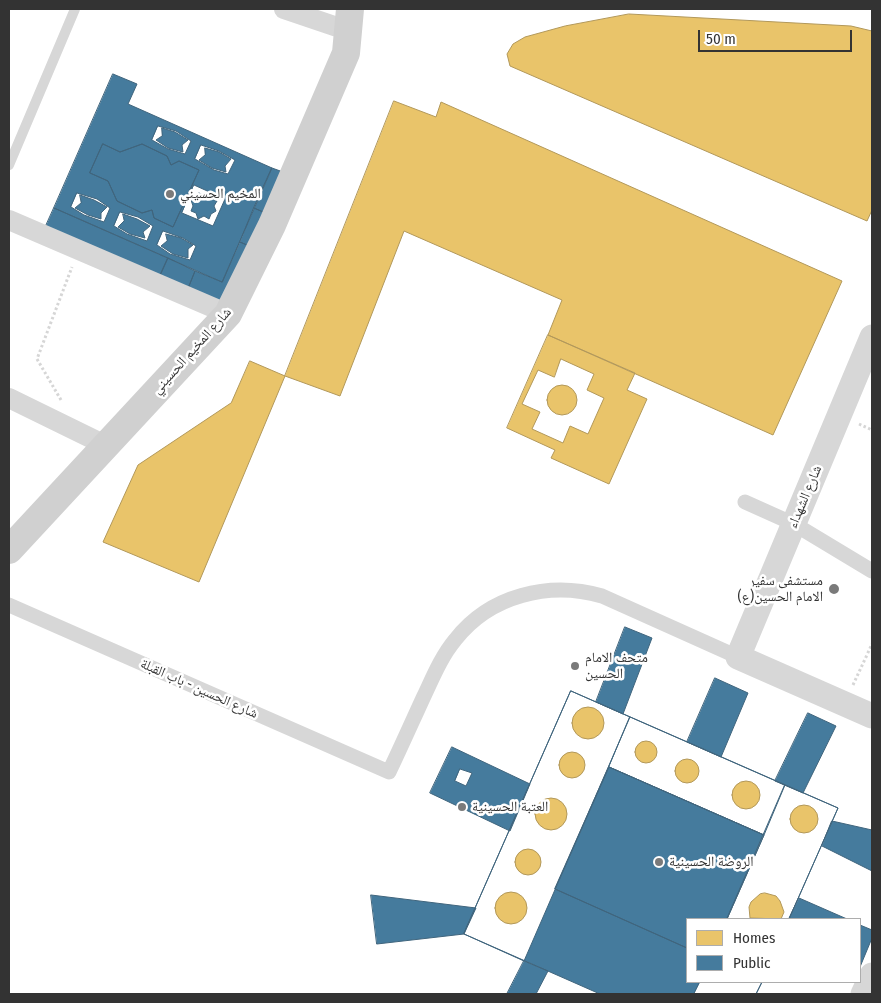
<!DOCTYPE html>
<meta charset="utf-8">
<style>
body{margin:0}
#map{position:relative;width:881px;height:1003px;overflow:hidden;background:#fff;font-family:"Fira Sans Condensed",sans-serif}
canvas{display:block}
.frame{position:absolute;inset:0;border:10px solid #333;pointer-events:none}
.legend{position:absolute;left:686px;top:918px;width:175px;height:65px;box-sizing:border-box;background:#fff;border:1px solid #adadad;margin:0;padding:6px 9px;list-style:none;font-size:15px;color:#333}
.legend li{display:flex;align-items:center;gap:10px;height:25px}
.legend b{width:25px;border:1px solid #adadad}
.scale{position:absolute;left:698px;top:30px;width:154px;height:22px;box-sizing:border-box;border:2px solid #333;border-top:0;padding-left:6px;font-size:15px;line-height:18px;white-space:nowrap;color:#333;-webkit-text-stroke:4px #fff;paint-order:stroke}
</style>
<div id="map">
<canvas width="881" height="1003"></canvas>
<div class="frame"></div>
<ul class="legend">
<li><b style="height:14px;background:#e9c46a"></b>Homes</li>
<li><b style="height:14px;background:#457b9d"></b>Public</li>
</ul>
<div class="scale">50 m</div>
</div>
<script>
const context = document.querySelector('canvas').getContext('2d');
context.lineJoin = 'round';
function fillPath(path, color) { context.fillStyle = color; context.fill(path, 'evenodd'); }
function stroke(path, color, width, dash) { context.strokeStyle = color; context.lineWidth = width; context.lineCap = dash ? 'butt' : 'round'; context.setLineDash(dash || []); context.stroke(path); }
function drawText(font, color, halo, rows, align = 'center') {
  context.font = font + ' "Fira Sans Condensed","Noto Naskh Arabic",sans-serif'; context.lineWidth = 5; context.setLineDash([]); context.textBaseline = 'middle'; context.strokeStyle = halo; context.fillStyle = color; for (const [text, x, y, turn = 0] of rows) {
    context.save(); context.translate(x, y); context.rotate((+turn || 0) * Math.PI / 180); context.textAlign = isNaN(turn) ? turn : align; if (halo) context.strokeText(text, 0, 0); context.fillText(text, 0, 0); context.restore();
  }
}
const homes = new Path2D(`
 M629 14 851 26 872 31V210L867 221 510 66 507 54 513 44 525 37 565 26Z
 M394 101 436 117 441 102 842 281 773 435 548 335 562 300 404 231 340 396 285 376Z
 M548 335 635 373 627 390 647 399 609 484 551 458 555 450 507 428Z
 M561 359 594 374 587 390 604 398 588 434 570 426 563 443 532 429 540 412 522 404 538 370 554 377Z
 M250 361 285 376 199 582 103 542 138 465 231 403Z
 M547 400a15 15 0 1 1 30 0a15 15 0 1 1-30 0Z
 M572 723a16 16 0 1 1 32 0a16 16 0 1 1-32 0Z
 M635 752a11 11 0 1 1 22 0a11 11 0 1 1-22 0Z
 M559 765a13 13 0 1 1 26 0a13 13 0 1 1-26 0Z
 M675 771a12 12 0 1 1 24 0a12 12 0 1 1-24 0Z
 M732 795a14 14 0 1 1 28 0a14 14 0 1 1-28 0Z
 M535 814a16 16 0 1 1 32 0a16 16 0 1 1-32 0Z
 M790 819a14 14 0 1 1 28 0a14 14 0 1 1-28 0Z
 M515 862a13 13 0 1 1 26 0a13 13 0 1 1-26 0Z
 M495 908a16 16 0 1 1 32 0a16 16 0 1 1-32 0Z
 M765 893 776 896 780 901 784 912 781 919 750 918 749 907 751 902 760 894Z
 M565 943a11 11 0 1 1 22 0a11 11 0 1 1-22 0Z
 M609 962a11 11 0 1 1 22 0a11 11 0 1 1-22 0Z
 M649 982a14 14 0 1 1 28 0a14 14 0 1 1-28 0Z`);
fillPath(homes, '#e9c46a');
stroke(homes, '#b2985a', 1);
const public = new Path2D(`
 M113 74 137 84 128 104 272 168 222 282 54 208ZM158 126 176 131 191 141 185 154 168 149 152 140ZM103 144 120 152 142 144 167 156 171 165 179 161 199 170 173 227 154 218 152 210 142 213 117 201 108 181 90 173ZM201 145 219 151 235 160 228 174 214 170 195 159ZM194 185 225 199 213 226 182 213ZM77 193 97 199 110 208 104 222 84 215 71 207ZM120 212 138 217 153 226 147 241 127 234 114 226ZM163 231 183 238 196 246 190 260 170 254 157 245Z
 M162 128 175 132 188 140 182 145 183 152 168 148 156 140 162 136Z
 M103 144 120 152 142 144 167 156 171 165 179 161 199 170 173 227 154 218 152 210 142 213 117 201 108 181 90 173Z
 M205 148 219 152 231 159 225 166 226 172 212 168 199 160 205 155Z
 M272 168 283 172 270 215 254 208Z
 M199 193 203 195 209 193 212 199 217 201 214 206 216 211 211 214 209 219 204 216 198 219 196 213 191 211 193 206 191 200 196 198Z
 M80 195 94 200 107 207 101 213V219L88 215 75 208 81 203Z
 M54 208 168 258 159 278 45 228Z
 M254 208 270 215 256 249 240 242Z
 M123 214 137 219 150 226 143 232 145 238 130 234 118 227 124 221Z
 M166 234 181 238 193 245 188 249V258L173 254 161 246 167 241Z
 M240 242 256 249 218 304 187 291 195 271 222 282Z
 M168 258 195 271 187 291 159 278Z
 M625 627 652 638 623 714 596 702Z
 M715 678 748 693 721 757 687 742Z
 M571 691 838 808 789 919H727L764 835 609 767 583 826 555 889 687 948V982H762L756 994H600L464 934Z
 M571 691 630 717 524 961 464 934Z
 M808 713 836 726 803 793 775 781Z
 M630 717 785 785 764 835 609 767Z
 M452 747 530 784 510 831 430 793Z
 M609 767 764 835 727 919H687V948L555 889Z
 M460 769 472 773 466 786 455 781Z
 M785 785 838 808 789 919H727Z
 M832 821 872 830V871L822 846Z
 M371 895 476 908 464 934 377 944Z
 M799 898 847 919H789Z
 M860 925 872 930V938L860 967Z
 M524 961 548 971 536 994H507Z
 M700 982H762L756 994H694Z`);
fillPath(public, '#457b9d');
stroke(public, '#40657d', 1);
stroke(new Path2D(`
 M61 400 37 359 72 267
 M859 424 872 430
 M853 685 872 644`), '#d6d6d6', 3, [2.5, 2.5]);
stroke(new Path2D(`
 M9 165 75 9`), '#d7d7d7', 10);
stroke(new Path2D(`
 M745 502 794 524 872 571
 M9 605 389 772C401 747 412 722 424 696 433 677 441 657 455 640 490 595 549 581 602 596L738 657`), '#d7d7d7', 15);
stroke(new Path2D(`
 M284 9 349 31
 M9 220 228 314
 M9 398 105 445`), '#d7d7d7', 20);
stroke(new Path2D(`
 M872 337 738 657 872 716
 M863 994 872 975`), '#d7d7d7', 25);
stroke(new Path2D(`
 M9 550 228 314 272 225 346 53 350 9`), '#d0d0d0', 28);
for (const [x, y, r, color] of [
 [170,194,5,"#7a7a7a"],
 [834,589,6,"#7a7a7a"],
 [575,666,5,"#7a7a7a"],
 [462,807,5,"#7a7a7a"],
 [659,862,5,"#7a7a7a"]
]) { const dot = new Path2D(); dot.arc(x, y, r, 0, 2 * Math.PI); context.fillStyle = color; context.fill(dot); stroke(dot, '#fff', 2); }
drawText('14px', '#333', '#fff', [
 ["المخيم الحسيني",180,194],
 ["مستشفى سفير",823,581,"right"],
 ["الامام الحسين(ع)",823,597,"right"],
 ["متحف الامام",585,658],
 ["الحسين",585,674],
 ["العتبة الحسينية",472,807],
 ["الروضة الحسينية",669,862]
], 'left');
drawText('14px', '#333', '#fff', [
 ["شارع المخيم الحسيني",192,351,-48],
 ["شارع الشهداء",805,497,-67],
 ["شارع الحسين - باب القبلة",199,689,24]
]);
</script>
